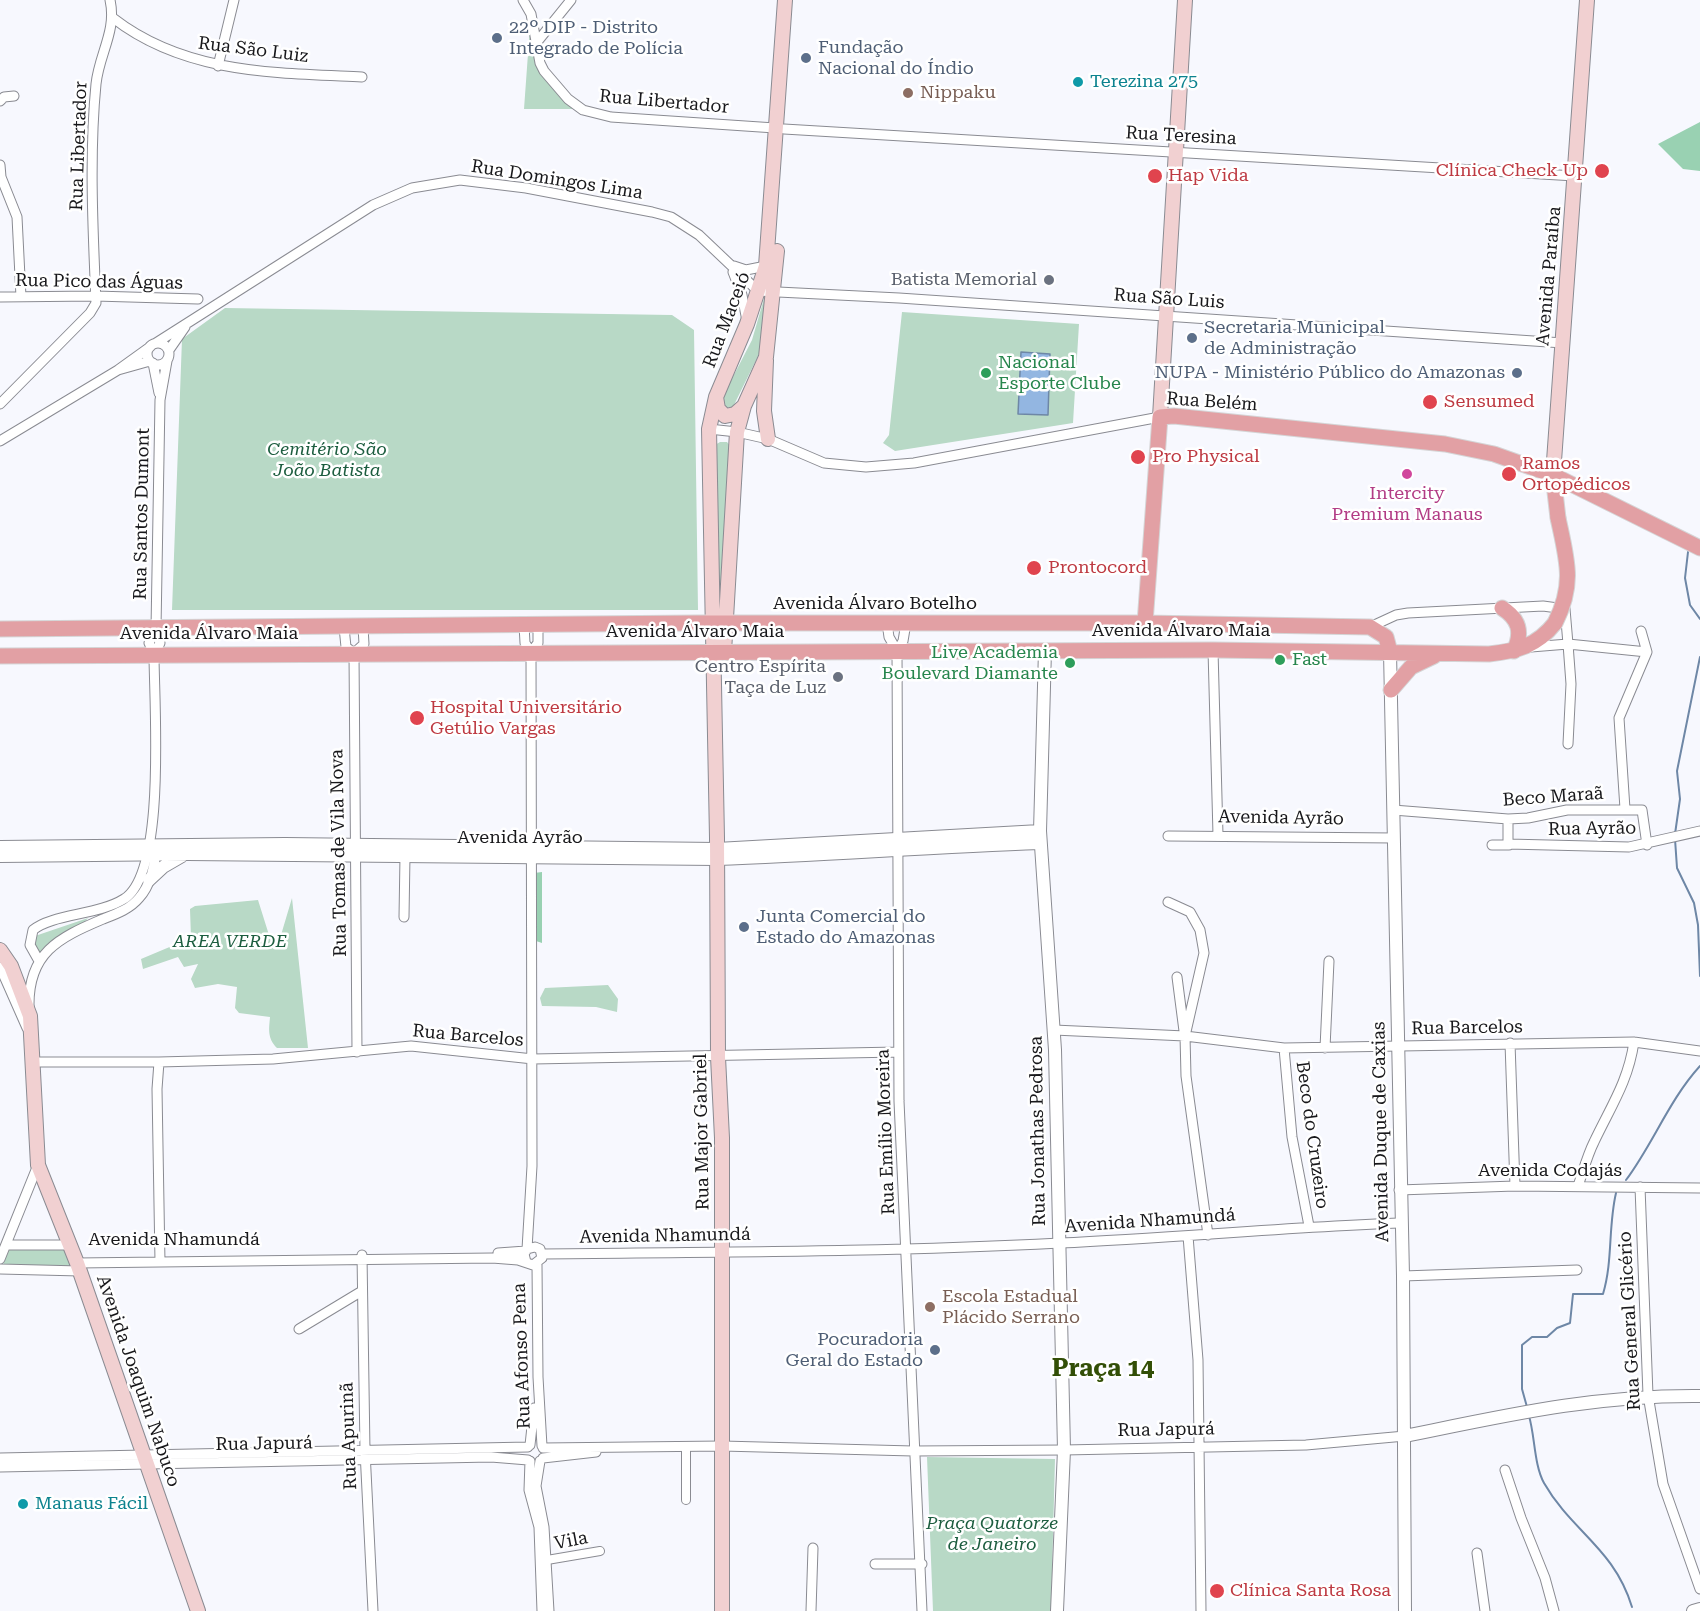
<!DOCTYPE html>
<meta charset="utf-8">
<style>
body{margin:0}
canvas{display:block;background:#f7f8fe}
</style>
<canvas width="1700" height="1611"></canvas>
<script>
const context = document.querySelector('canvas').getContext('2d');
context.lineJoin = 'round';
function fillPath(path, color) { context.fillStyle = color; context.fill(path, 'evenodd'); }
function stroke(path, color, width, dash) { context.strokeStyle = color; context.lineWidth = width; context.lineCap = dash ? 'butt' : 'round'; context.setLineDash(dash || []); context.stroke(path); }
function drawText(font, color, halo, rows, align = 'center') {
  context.font = font + ' "Roboto Serif",serif'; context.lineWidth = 5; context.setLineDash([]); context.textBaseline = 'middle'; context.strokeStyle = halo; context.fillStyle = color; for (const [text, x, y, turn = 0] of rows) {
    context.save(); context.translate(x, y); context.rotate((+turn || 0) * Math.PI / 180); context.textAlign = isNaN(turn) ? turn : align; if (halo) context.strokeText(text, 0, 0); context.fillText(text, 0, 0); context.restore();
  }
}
fillPath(new Path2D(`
 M530 26 540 73 573 109H524Z
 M772 271 759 354 733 407 725 408 722 398 752 340Z
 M225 308 672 315 694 330 698 610H172L182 339Z
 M902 312 1079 324 1073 423 895 451 883 443 889 435Z
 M720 442H727L730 446 721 619H717L715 445Z
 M292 898 308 1048H277C267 1038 269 1029 270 1017L239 1013 235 1008 237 987 218 984 195 988 191 979 198 964 184 967 178 957 143 969 141 959 191 938 190 909 195 906 258 900 269 935H281Z
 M88 918 82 925 40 955 33 945 35 936Z
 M608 985 618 999 617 1012 596 1007 542 1006 540 998 545 988Z
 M10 1248H68L76 1268 1 1269Z
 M927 1457 1055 1459 1051 1611H933Z`), '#b8d9c6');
fillPath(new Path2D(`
 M1700 122V171L1683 169 1658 144Z
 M542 872V943L536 941 534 873Z`), '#99d1b2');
const water = new Path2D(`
 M1021 352 1050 354 1048 415 1018 414Z`);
fillPath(water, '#93b6e1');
stroke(water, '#6e87a6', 1.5);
stroke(new Path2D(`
 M1688 552 1685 578 1690 605 1700 619
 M1675 834 1680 799 1677 771 1700 657
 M1675 839 1677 868 1694 903 1698 925 1700 976
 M1626 1180C1653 1144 1669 1100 1700 1066
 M1527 1407 1522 1389V1345L1532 1337H1547L1557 1328 1570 1323 1573 1294H1603C1613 1261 1608 1227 1616 1193
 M1529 1416C1535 1436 1534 1465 1544 1483 1572 1532 1614 1548 1632 1607`), '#6e87a6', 2);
const pedestrian = new Path2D(`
 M686 1500V1446
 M547 1560 600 1551`);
const minor = new Path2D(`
 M523 0 531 14 540 63 544 71 568 99 583 110 611 117 775 128
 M113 18C185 74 275 73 362 77
 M537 42 571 0
 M218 66 234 0
 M0 101 4 97 14 96
 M784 129 1575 176
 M0 165 1 177 17 217 21 297
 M734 266 746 270 766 266
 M733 272 742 295 747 321
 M0 297 95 296 198 299
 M156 343 373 205 412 188 460 180 526 188 652 212 671 217 699 235 758 291 899 298 1563 343
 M147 354a11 11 0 1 1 22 0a11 11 0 1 1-22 0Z
 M169 350 185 327
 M153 363 159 393
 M118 370 150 361
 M0 404 90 313 96 303C93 231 89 156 96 84 99 54 117 31 110 0
 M709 429 737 432 768 439 824 463 866 467 914 463 1160 417
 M0 441 118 370 150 347
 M887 623 889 637 897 651 899 1101 922 1611
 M524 625 525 643 531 652
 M344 627 346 647 354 653
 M1370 627 1396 615 1408 613 1543 606 1565 609 1568 644 1531 647
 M1213 650 1218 835
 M897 651 903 641 906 623
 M354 653 357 1052
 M354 653 364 644 363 627
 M154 654 160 643 156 628 160 400 167 361
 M1568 744 1571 684 1568 644 1647 652
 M1625 809 1619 718 1647 652 1641 631
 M1393 810 1508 819 1528 818 1567 810H1642L1647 845
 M1508 819V844L1629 847 1700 831
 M1168 836 1394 838
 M1492 845H1509
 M1168 902 1190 912 1200 930 1204 953 1185 1036 1186 1076 1208 1235
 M404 917 405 856
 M39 961 30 945 33 930C52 914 99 915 124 899 167 872 154 704 154 654L149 643 156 628
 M0 967 27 1028
 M1177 977 1184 1031
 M29 1007C28 953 58 938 103 919 116 914 130 909 139 898 150 886 155 866 156 850
 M1054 1030 1185 1036 1284 1048 1634 1042 1700 1051
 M1510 1043 1515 1186
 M1284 1048 1292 1137 1309 1226
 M1325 1048 1329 961
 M34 1062H159L273 1059 411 1046 533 1059 898 1052
 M159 1062 157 1089 160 1262
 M1578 1186C1583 1172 1587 1156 1594 1142 1611 1106 1628 1082 1634 1042
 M1640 1187 1648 1395 1663 1484 1700 1589
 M1399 1190 1515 1186 1700 1188
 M1188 1236 1198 1360 1201 1611
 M6 1245H71
 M527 1249 532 1166 531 652 538 643V625
 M498 1253 526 1251
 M542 1254C715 1252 888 1252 1060 1243 1174 1238 1287 1227 1400 1223
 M362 1255 365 1451 373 1611
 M0 1259 38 1165
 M77 1263 492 1258 518 1260 533 1265 542 1258 540 1249 535 1247 527 1249 524 1254 526 1262
 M537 1265 538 1377 542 1446
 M0 1269 80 1271
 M1403 1276 1577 1270
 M299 1329 362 1291
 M530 1445 534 1408
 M543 1448 722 1446 913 1451 1064 1450 1306 1445 1405 1436
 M0 1458 528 1447
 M543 1458 596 1452
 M530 1461 529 1490 539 1527 542 1611
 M540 1461 536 1486 544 1527 549 1611
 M0 1467 491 1457 528 1460
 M1505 1470 1521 1518 1545 1578 1554 1611
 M1477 1553 1485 1611
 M875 1564H922
 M811 1611 813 1548`);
const tertiary = new Path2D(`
 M1045 650 1040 831 1055 1050 1064 1450 1057 1611
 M1390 652 1403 1276 1405 1611
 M0 847 285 844 717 849 1040 831
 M0 856 188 854 717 859C825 855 932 847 1040 843
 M149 880 163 867 182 856
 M1405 1436C1508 1415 1594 1395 1700 1396
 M1693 1611 1700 1609`);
const secondary = new Path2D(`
 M766 360 764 411 768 439
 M716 397 718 409 725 416 735 414 744 406
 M1160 417 1185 0
 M1553 475 1587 0
 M724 652 737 432 744 406 766 357 777 251
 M0 950 11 966 30 1016 38 1165 77 1263 198 1611
 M722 1611V1138L718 1057 717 838 709 429 716 397 747 324 766 266 785 0`);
const primary = new Path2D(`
 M1553 475 1558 518
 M1502 608C1519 619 1523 632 1514 651
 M1145 623 1160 417 1174 416 1445 444 1494 454 1553 475 1700 548
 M0 629 698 623H1145L1370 627 1386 637 1390 652
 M0 656 1213 650 1489 654C1517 651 1537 646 1555 623
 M1391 690 1411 667 1434 656`);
stroke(pedestrian, '#8a8b92', 10);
stroke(minor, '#8a8b92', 11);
stroke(tertiary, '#8a8b92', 14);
stroke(secondary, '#8a8b92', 16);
stroke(primary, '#d5d5d6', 17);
stroke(pedestrian, '#fff', 8);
stroke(minor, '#fff', 9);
stroke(tertiary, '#fff', 12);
stroke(secondary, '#f1d0d1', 14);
stroke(primary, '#e2a0a4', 15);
const primaryBridge = new Path2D(`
 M1555 623C1575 584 1567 560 1558 518`);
stroke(primaryBridge, '#d5d5d6', 17, []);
stroke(primaryBridge, '#e2a0a4', 15);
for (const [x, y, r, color] of [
 [497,38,6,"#5c6f8a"],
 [806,58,6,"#5c6f8a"],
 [1078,82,6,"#0f9aa8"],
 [908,93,6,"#8d6e63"],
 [1602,171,8,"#e0444e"],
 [1155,176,8,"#e0444e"],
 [1049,280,6,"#6b7280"],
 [1192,338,6,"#5c6f8a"],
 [986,373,6,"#2e9e5b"],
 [1517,373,6,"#5c6f8a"],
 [1430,402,8,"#e0444e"],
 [1138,457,8,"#e0444e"],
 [1407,474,6,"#d1479c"],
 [1509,474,8,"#e0444e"],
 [1034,568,8,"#e0444e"],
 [1280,660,6,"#2e9e5b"],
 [1070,663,6,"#2e9e5b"],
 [838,677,6,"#6b7280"],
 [417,718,8,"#e0444e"],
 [744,927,6,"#5c6f8a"],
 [930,1307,6,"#8d6e63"],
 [935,1350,6,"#5c6f8a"],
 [23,1504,6,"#0f9aa8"],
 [1217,1591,8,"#e0444e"]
]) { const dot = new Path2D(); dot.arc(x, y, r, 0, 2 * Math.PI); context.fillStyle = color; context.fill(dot); stroke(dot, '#fff', 2); }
drawText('18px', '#4e5e75', '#fff', [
 ["22º DIP - Distrito",509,28],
 ["Integrado de Polícia",509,49],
 ["Fundação",818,48],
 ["Nacional do Índio",818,69],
 ["Secretaria Municipal",1204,328],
 ["de Administração",1204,349],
 ["NUPA - Ministério Público do Amazonas",1505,373,"right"],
 ["Junta Comercial do",756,917],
 ["Estado do Amazonas",756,938],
 ["Pocuradoria",923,1340,"right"],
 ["Geral do Estado",923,1361,"right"]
], 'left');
drawText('18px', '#18181b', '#fff', [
 ["Rua São Luiz",253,50,7],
 ["Rua Libertador",664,102,5],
 ["Rua Teresina",1181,136,3],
 ["Rua Libertador",79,146,-88],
 ["Rua Domingos Lima",557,180,9],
 ["Avenida Paraíba",1549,276,-85],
 ["Rua Pico das Águas",99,282,1],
 ["Rua São Luis",1169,299,4],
 ["Rua Maceió",727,320,-69],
 ["Rua Belém",1212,402,4],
 ["Rua Santos Dumont",142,514,-89],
 ["Avenida Álvaro Botelho",875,604],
 ["Avenida Álvaro Maia",1181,631],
 ["Avenida Álvaro Maia",695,632],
 ["Avenida Álvaro Maia",209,634],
 ["Beco Maraã",1553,797,-4],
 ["Avenida Ayrão",1281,818,1],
 ["Rua Ayrão",1592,829,-1],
 ["Avenida Ayrão",520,838],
 ["Rua Tomas de Vila Nova",339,853,-91],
 ["Rua Barcelos",1467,1028,-1],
 ["Rua Barcelos",468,1036,5],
 ["Rua Jonathas Pedrosa",1038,1131,-91],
 ["Rua Major Gabriel",702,1132,-91],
 ["Rua Emílio Moreira",886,1132,-92],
 ["Avenida Duque de Caxias",1381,1132,-91],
 ["Beco do Cruzeiro",1312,1135,82],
 ["Avenida Codajás",1550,1171],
 ["Avenida Nhamundá",1150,1221,-4],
 ["Avenida Nhamundá",665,1236,-1],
 ["Avenida Nhamundá",174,1240],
 ["Rua General Glicério",1630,1321,-93],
 ["Rua Afonso Pena",522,1356,-92],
 ["Avenida Joaquim Nabuco",138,1381,71],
 ["Rua Japurá",1166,1430,-1],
 ["Rua Apurinã",349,1436,-92],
 ["Rua Japurá",264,1444,-1],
 ["Vila",571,1541,-11]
]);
drawText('18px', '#0d838f', '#fff', [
 ["Terezina 275",1090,82],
 ["Manaus Fácil",35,1504]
], 'left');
drawText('18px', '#785e54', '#fff', [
 ["Nippaku",920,93],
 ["Escola Estadual",942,1297],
 ["Plácido Serrano",942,1318]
], 'left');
drawText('18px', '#be3a42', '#fff', [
 ["Clínica Check Up",1588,171,"right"],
 ["Hap Vida",1168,176],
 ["Sensumed",1444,402],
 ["Pro Physical",1152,457],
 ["Ramos",1522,464],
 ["Ortopédicos",1522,485],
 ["Prontocord",1048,568],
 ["Hospital Universitário",430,708],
 ["Getúlio Vargas",430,729],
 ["Clínica Santa Rosa",1230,1591]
], 'left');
drawText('18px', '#5b616d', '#fff', [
 ["Batista Memorial",1037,280],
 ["Centro Espírita",826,667],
 ["Taça de Luz",826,688]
], 'right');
drawText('18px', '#27864d', '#fff', [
 ["Nacional",998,363],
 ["Esporte Clube",998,384],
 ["Live Academia",1058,653,"right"],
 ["Boulevard Diamante",1058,674,"right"],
 ["Fast",1292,660]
], 'left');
drawText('italic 18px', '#1c5d3f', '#fff', [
 ["Cemitério São",327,450],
 ["João Batista",327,471],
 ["AREA VERDE",230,942],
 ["Praça Quatorze",992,1524],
 ["de Janeiro",992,1545]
]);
drawText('18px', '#b23c85', '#fff', [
 ["Intercity",1407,494],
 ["Premium Manaus",1407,515]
]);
drawText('bold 24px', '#334f06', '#fff', [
 ["Praça 14",1103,1369]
]);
</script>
